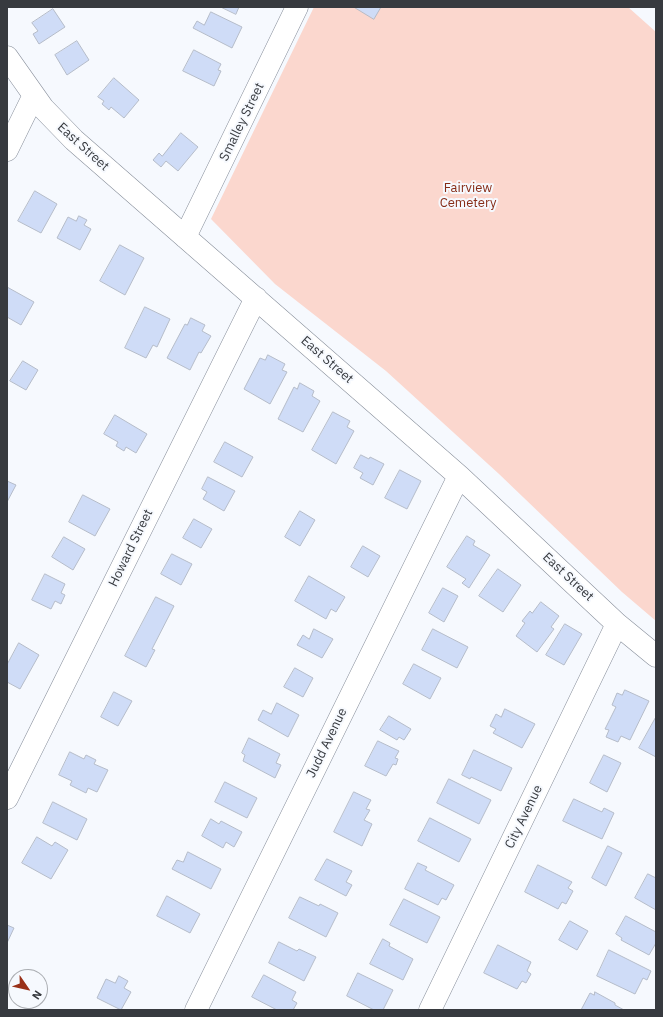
<!DOCTYPE html>
<style>
body{margin:0}
#map{position:relative;width:663px;height:1017px;overflow:hidden;background:#f6f9fe;font-family:"IBM Plex Sans",sans-serif}
canvas{display:block}
.frame{position:absolute;inset:0;border:8px solid #373a3f;pointer-events:none}
.north{position:absolute;left:8px;top:969px;width:40px;height:40px;box-sizing:border-box;background:#f6f9fe;border:1px solid #aaadb2;border-radius:50%;rotate:124deg;font-size:11px;font-weight:700;line-height:16px;text-align:center;color:#373a3f}
.north::after{content:'';display:block;margin:auto;width:14px;height:18px;background:#993119;clip-path:polygon(50% 0,100% 100%,50% 72%,0 100%)}
</style>
<div id="map">
<canvas width="663" height="1017"></canvas>
<div class="frame"></div>
<div class="north">N</div>
</div>
<script>
const context = document.querySelector('canvas').getContext('2d');
context.lineJoin = 'round';
function fillPath(path, color) { context.fillStyle = color; context.fill(path, 'evenodd'); }
function stroke(path, color, width, dash) { context.strokeStyle = color; context.lineWidth = width; context.lineCap = dash ? 'butt' : 'round'; context.setLineDash(dash || []); context.stroke(path); }
function drawText(font, color, halo, rows, align = 'center') {
  context.font = font + ' "IBM Plex Sans",sans-serif'; context.lineWidth = 4; context.setLineDash([]); context.textBaseline = 'middle'; context.strokeStyle = halo; context.fillStyle = color; for (const [text, x, y, turn = 0] of rows) {
    context.save(); context.translate(x, y); context.rotate((+turn || 0) * Math.PI / 180); context.textAlign = isNaN(turn) ? turn : align; if (halo) context.strokeText(text, 0, 0); context.fillText(text, 0, 0); context.restore();
  }
}
fillPath(new Path2D(`
 M314 7H628L656 32V621L622 592 499 474 386 371 275 284 211 219Z`), '#fbd7ce');
const building = new Path2D(`
 M221 7H239L236 14Z
 M354 7H381L374 19Z
 M53 9 65 27 39 44 33 34 38 31 32 23Z
 M211 12 242 27 232 48 193 28 197 21 204 25Z
 M77 41 89 60 67 75 55 55Z
 M194 50 221 64 218 70 221 71 214 86 183 71Z
 M114 78 139 100 124 118 111 107 109 110 102 104 104 101 98 97Z
 M181 133 198 147 178 171 166 161 161 167 153 160 159 153 162 156Z
 M35 191 57 204 41 233 18 221Z
 M79 216 87 220 84 225 91 229 80 250 57 238 68 217 76 221Z
 M120 245 144 258 125 295 100 281Z
 M7 287 34 302 21 325 7 317Z
 M145 307 170 319 157 347 153 345 146 358 125 348Z
 M191 318 205 325 202 331 211 336 201 353 199 352 190 370 167 358 185 324 187 325Z
 M268 355 285 364 282 370 287 372 270 404 244 389 260 358 265 360Z
 M23 361 38 370 26 390 10 381Z
 M300 383 314 391 312 396 320 401 303 432 278 419 294 387 297 389Z
 M333 412 350 421 347 427 354 431 336 464 312 450Z
 M115 415 147 434 136 453 126 447 124 451 116 446 118 442 104 434Z
 M225 442 253 457 242 477 214 462Z
 M361 455 369 459 370 457 384 464 373 485 360 478 363 473 354 468Z
 M400 470 421 481 407 509 385 498Z
 M208 477 235 491 224 511 203 499 207 492 202 489Z
 M7 481 16 485 7 502Z
 M83 495 110 509 95 536 69 522Z
 M300 511 315 520 300 546 285 537Z
 M194 519 212 529 201 548 183 538Z
 M467 536 475 541 473 545 490 555 469 588 462 583 466 579 447 567Z
 M64 537 85 549 73 570 52 557Z
 M363 546 380 556 368 577 351 567Z
 M172 554 192 564 181 585 161 574Z
 M498 569 521 585 503 612 479 596Z
 M45 574 65 584 61 593 65 595 61 604 55 601 51 609 32 600Z
 M309 576 345 597 336 612 331 609 326 619 295 601Z
 M443 588 458 596 444 622 429 613Z
 M156 597 174 606 152 649 155 650 146 667 125 656Z
 M541 602 559 616 551 627 554 629 537 652 516 636 525 623 522 621 530 611 532 613Z
 M565 624 582 634 564 665 546 655Z
 M314 629 333 639 322 658 297 645 303 635 309 639Z
 M433 629 468 647 457 668 422 650Z
 M19 643 39 655 20 689 7 682V665Z
 M414 664 441 678 430 699 403 684Z
 M295 668 313 678 303 697 284 687Z
 M625 690 649 701 630 740 621 736 618 742 606 737 609 730 605 729 616 707 612 705 617 693 622 695Z
 M114 692 132 701 118 726 101 717Z
 M277 703 299 715 288 737 258 720 263 710 271 714Z
 M505 709 535 724 522 748 493 733 496 729 490 726 496 714 501 717Z
 M389 716 411 729 404 740 399 737 397 740 380 730Z
 M656 717V757L639 748Z
 M249 738 280 754 276 763 281 765 275 778 243 761 245 755 242 753Z
 M378 741 399 751 395 758 398 759 396 765 393 764 386 776 365 766Z
 M474 750 512 768 501 791 471 777 470 779 462 775Z
 M70 752 84 759 86 755 96 760 94 764 108 770 97 792 88 788 86 793 70 785 72 781 59 775Z
 M604 755 621 763 607 792 590 783Z
 M449 779 491 800 479 824 437 803Z
 M225 782 257 798 247 818 215 802Z
 M354 792 371 800 366 809 370 810 364 820 372 824 362 846 334 832Z
 M574 799 602 812 604 808 614 813 602 839 563 821Z
 M53 802 87 819 77 840 43 823Z
 M430 818 471 839 459 862 418 841Z
 M211 819 219 824 221 821 242 832 234 847 226 842 223 848 202 836Z
 M37 837 52 846 55 842 68 850 51 879 22 863Z
 M608 846 622 853 606 886 592 878Z
 M188 852 221 869 211 889 172 869 177 860 183 862Z
 M327 859 352 871 346 882 352 885 346 896 315 880Z
 M418 863 427 867 425 870 454 885 446 900 442 898 438 905 405 889Z
 M538 865 572 882 568 888 573 891 566 904 562 902 558 909 525 892Z
 M648 874 656 878V910L635 898Z
 M167 896 200 914 190 933 157 916Z
 M300 897 319 906 320 904 338 913 326 937 289 918Z
 M404 899 440 917 427 943 390 925Z
 M626 916 656 932V943L649 955 621 940 622 938 616 934Z
 M570 921 588 931 577 950 559 940Z
 M7 925 14 928 7 943Z
 M383 939 390 943 389 946 413 959 403 980 370 964Z
 M279 942 297 951 299 949 316 957 304 981 269 963Z
 M498 945 531 962 527 971 531 974 526 983 522 981 517 989 484 973Z
 M609 950 651 971 647 980 643 978 635 994 597 976Z
 M358 973 393 990 383 1010H374L347 996Z
 M264 975 296 992 292 1000 297 1003 293 1010H277L252 997Z
 M119 976 128 981 124 988 131 992 121 1010 97 998 106 979 115 983Z
 M595 992 615 1003V1005L624 1010H581L590 993 594 995Z`);
fillPath(building, '#cfdcf7');
stroke(building, '#b5bcc9', 1);
const minor = new Path2D(`
 M7 57 43 108 74 140 459 476 617 624 656 656
 M7 150 33 97
 M185 237 297 7
 M7 798 256 298
 M196 1010 459 476
 M430 1010 617 624`);
stroke(minor, '#888f9b', 23);
stroke(minor, '#fff', 22);
drawText('13px', '#373a3f', '#f6f9fe', [
 ["Smalley Street",242,122,-64],
 ["East Street",83,147,42],
 ["East Street",327,360,41],
 ["Howard Street",131,548,-64],
 ["East Street",568,577,43],
 ["Judd Avenue",327,743,-64],
 ["City Avenue",524,817,-64]
]);
drawText('13px', '#862b16', '#f6f9fe', [
 ["Fairview",468,188],
 ["Cemetery",468,203]
]);
</script>
